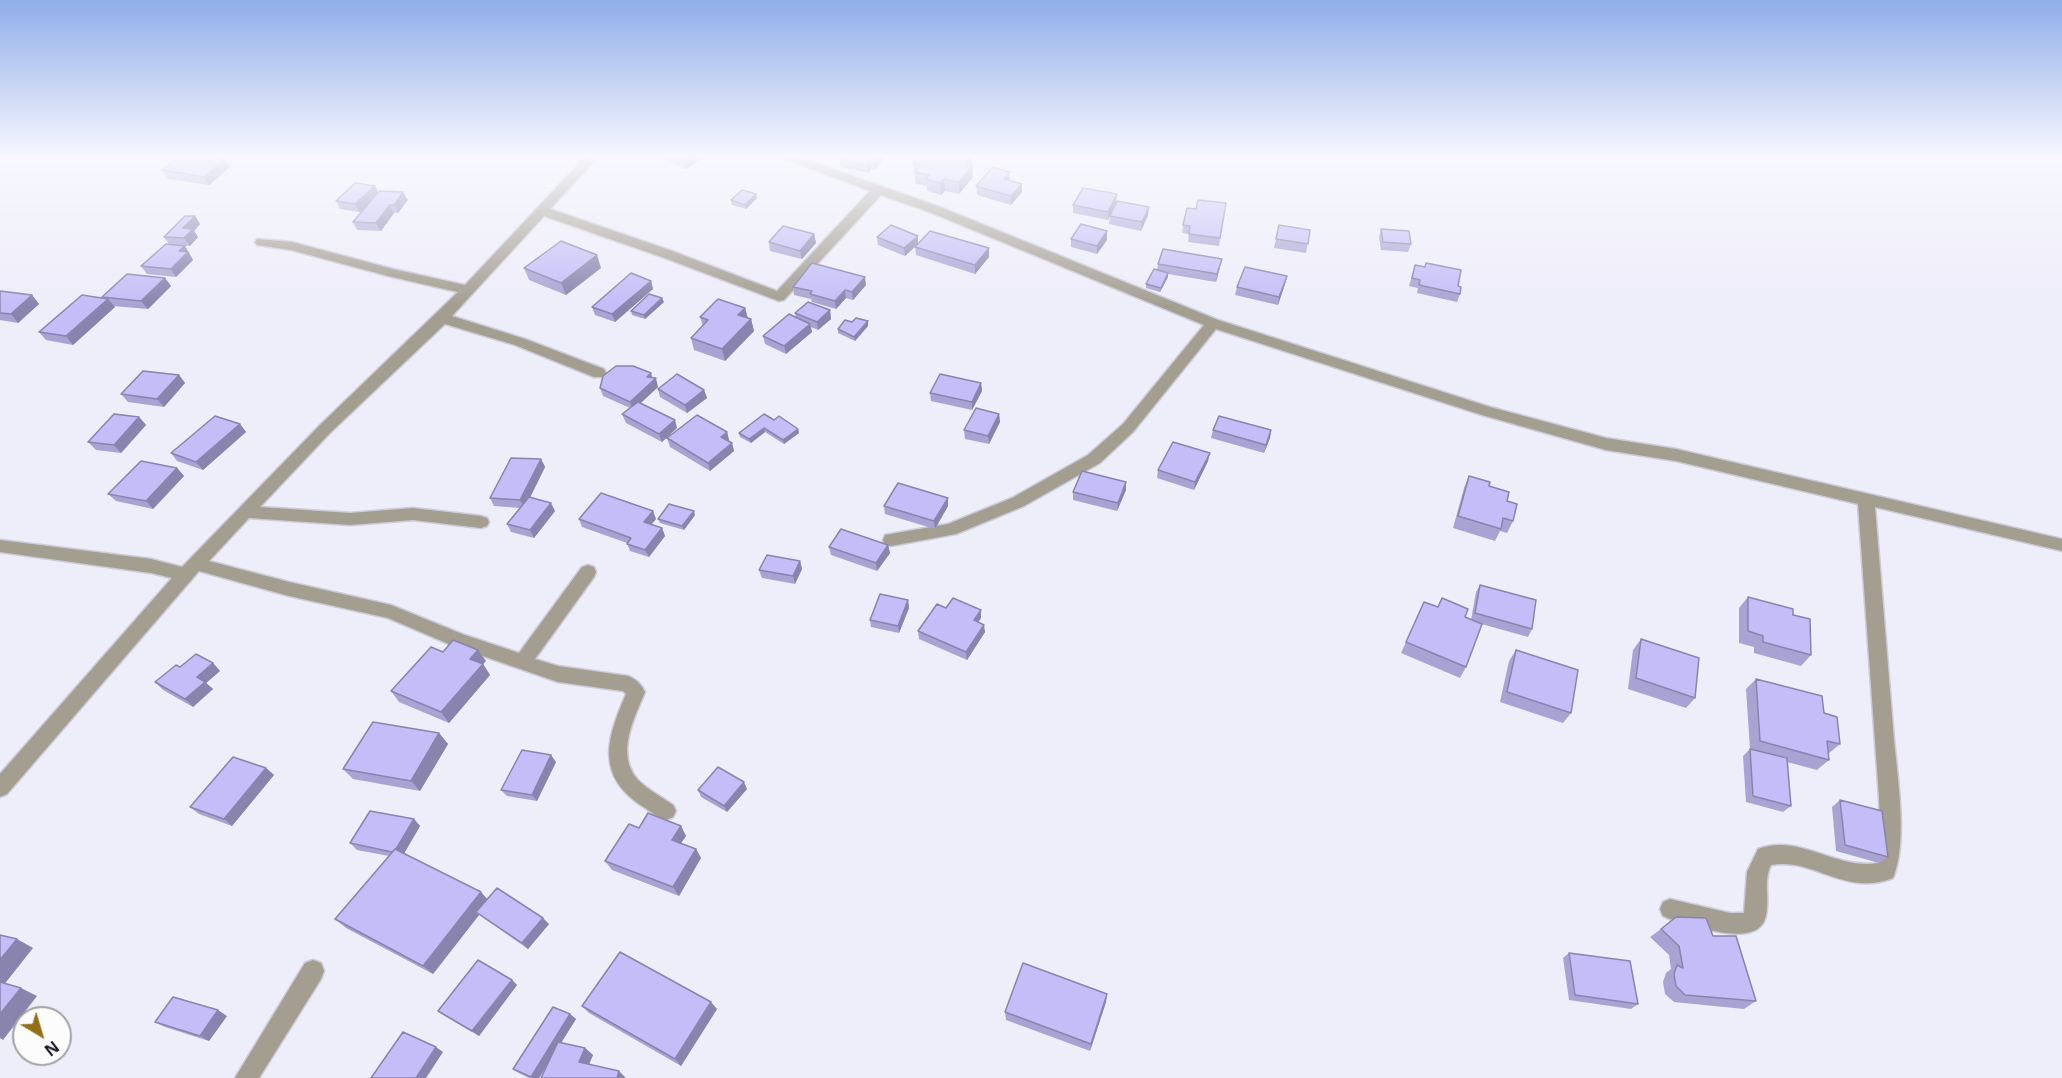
<!DOCTYPE html>
<style>
body{margin:0}
#map{position:relative;width:2062px;height:1078px;overflow:hidden;background:#eeedfa;font-family:"Open Sans",sans-serif}
canvas{display:block}
.north{position:absolute;left:12px;top:1006px;width:60px;height:60px;box-sizing:border-box;background:#fcfcfc;border:2px solid #a2a2a6;border-radius:50%;rotate:142deg;font-size:16px;font-weight:700;line-height:24px;text-align:center;color:#1c1b26}
.north::after{content:'';display:block;margin:auto;width:21px;height:27px;background:#926f16;clip-path:polygon(50% 0,100% 100%,50% 72%,0 100%)}
</style>
<div id="map">
<canvas width="2062" height="1078"></canvas>
<div class="north">N</div>
</div>
<script>
const context = document.querySelector('canvas').getContext('2d');
context.lineJoin = 'round';
function stroke(path, color, width, dash) { context.strokeStyle = color; context.lineWidth = width; context.lineCap = dash ? 'butt' : 'round'; context.setLineDash(dash || []); context.stroke(path); }
function fillPath(path, color) { context.fillStyle = color; context.fill(path, 'evenodd'); }
const minor = new Path2D(`
 M587 155H600L550 209 672 251 777 291 870 191 775 155H793L940 207 1218 320 1490 407 1606 438 1676 449 2062 539V551L1875 507C1881 581 1887 654 1893 728 1896 769 1909 840 1893 878 1844 897 1814 857 1771 865 1763 881 1770 898 1766 915 1760 951 1693 925 1670 919L1663 916 1660 909 1663 902 1670 899 1730 913H1744L1747 872 1758 849C1799 833 1836 870 1878 863L1881 854 1879 797 1858 504 1676 461 1606 450 1482 415 1216 329 1133 432 1100 463 1024 506 956 534 891 546 885 545 883 540 885 535 948 524 1012 498 1088 455 1123 424 1204 325 932 213 881 195 784 300 779 301 662 257 544 216 452 316 525 339 604 369 606 373 604 377H594L515 345 445 324 330 433 260 507 350 513 413 508 481 516 487 518 489 522 487 526 481 528 413 520 350 525 249 518 209 561 289 582 391 605 462 634 519 653 582 567 588 565 594 567 596 572 594 577 535 659 558 666 628 676C636 679 641 684 645 692 634 719 615 754 638 780 648 790 662 797 673 805L676 811 673 817 666 820C657 817 650 811 642 806 595 775 607 738 626 694L623 691 558 682 451 645 388 618 289 596 199 571 7 794 0 797V774L172 578 151 573 0 552V540L151 559 182 567 320 425 458 292 392 277 291 250 257 245 255 242 257 239 292 242 393 269 465 285Z
 M313 960 321 963 324 971 321 979 259 1078H235L305 963Z`);
stroke(minor, '#cccbd8', 3);
fillPath(minor, '#a49e91');
fillPath(new Path2D(`
 M661 155H707L686 169 662 158Z
 M843 155H885V157L874 170 871 169 868 173 841 167 839 159Z
 M971 156 973 177 959 194 945 191 941 195 927 191V186L916 184 913 163Z
 M230 167 209 185 168 179 162 170Z
 M1009 180 1022 192 1011 205 977 195 976 186Z
 M378 193 408 200 398 213H394L381 231 357 230 353 222 366 207 360 212 340 209 336 201Z
 M756 194 757 198 746 209 732 205 731 200Z
 M1116 202 1148 215 1141 231 1109 224 1110 216 1108 220 1073 213V205Z
 M1226 203 1219 246 1188 242 1189 234 1182 233 1183 225 1196 209Z
 M195 216 200 224 194 231 198 237 190 246H185L193 260 176 277 147 274 141 266 169 244 164 237Z
 M1279 225 1310 230 1306 253 1274 248Z
 M1381 229 1411 244 1408 252 1381 250 1379 237Z
 M1107 231V240L1097 254 1071 247V239Z
 M814 234 816 243 802 259 770 251 769 242Z
 M918 236V244L905 256 878 245 877 237Z
 M915 247 989 248V257L975 274 916 255Z
 M1158 264 1220 267 1216 282 1168 274V277L1160 292 1146 288V284L1157 270Z
 M1415 265 1458 286 1460 294 1457 302 1417 293 1418 288 1409 286Z
 M524 268H601L566 295 529 280Z
 M1287 276 1285 284 1278 305 1235 295 1237 287Z
 M165 278 171 286 148 309 113 306 115 307 73 345 46 340 39 332 103 298 102 297Z
 M651 281 653 289 615 322 595 315 592 307Z
 M866 285 853 300 846 298 836 309 812 302 811 299 794 295 793 287Z
 M0 291 32 295 39 304 18 323 0 320Z
 M664 302 645 319 632 315 631 311Z
 M745 308 748 318 751 319 754 331 725 361 694 350 691 338 703 326 700 317Z
 M830 310 831 319 818 330 811 327 812 332 786 354 765 344 763 336 796 318 795 313Z
 M868 321V326L855 341 838 333V329L852 322Z
 M651 373 652 378 658 387 641 403 677 428 662 442 626 423 622 414 630 408 603 396 600 388Z
 M179 375 185 383 164 407 128 402 121 394Z
 M981 383 982 391 972 410 931 401 930 393Z
 M658 389 704 390 707 398 687 413 660 397Z
 M999 414 1000 422 989 444 965 439 964 430Z
 M139 417 146 425 121 453 96 450 88 442Z
 M774 420 798 429 799 433 784 444 765 432 751 443 740 437 739 433Z
 M240 424 246 432 203 470 177 461 171 453Z
 M1213 430H1271L1270 438 1264 453 1211 438Z
 M727 432 729 440 728 441 732 443 734 451 710 471 670 447 667 438Z
 M541 459 545 467 530 497 555 511 534 538 511 532 507 524 520 508 494 506 490 498Z
 M1208 461 1194 490 1157 478 1158 470Z
 M177 468 184 476 153 509 116 501 108 494Z
 M1469 476 1489 486 1507 501 1513 521 1507 533 1500 531 1495 541 1453 528 1464 488Z
 M1126 482V490L1117 511 1073 500V492Z
 M884 506H948L935 529 885 514Z
 M695 515 684 530 660 523 658 519Z
 M579 519H656L651 524 662 528 665 536 649 557 630 551 627 543 582 527Z
 M888 545 890 553 877 571 831 555 829 547Z
 M800 561 802 569 795 584 762 578 759 570Z
 M1480 585 1532 629 1528 637 1478 623 1466 667 1460 678 1401 653 1424 602 1438 607 1442 598 1465 617 1471 620 1476 592Z
 M1748 597 1793 615 1811 655 1801 666 1754 653V647L1739 643V608Z
 M908 600 909 608 899 633 871 627 870 620Z
 M946 608 981 610V618L978 622 985 632 967 660 919 639 918 631Z
 M1641 639 1695 698 1686 708 1628 689 1633 650Z
 M1516 650 1571 713 1563 723 1500 702 1509 661Z
 M443 652 486 661 483 664 490 675 449 723 399 702 391 691Z
 M213 663 220 671 206 683 213 689 193 707 163 690 155 682 180 667Z
 M1756 679 1824 713 1840 744 1828 754 1829 760 1817 770 1787 762 1791 806 1783 812 1746 802 1743 756 1750 749 1746 689Z
 M439 733 448 744 420 791 353 779 343 769Z
 M556 762 537 801 507 796 501 790Z
 M266 768 274 775 232 826 199 814 190 807Z
 M747 789 727 812 701 797 698 790Z
 M1840 800 1888 857 1879 863 1836 851 1832 807Z
 M414 819 420 826 404 853 488 899 549 924 528 949 479 915 433 974 346 928 335 919 389 856 357 850 350 843Z
 M681 826 686 836 681 843 696 849 701 858 679 896 612 870 605 861 639 828Z
 M1661 929 1713 936 1756 1001 1744 1009 1674 1002 1665 994 1663 982 1666 973 1671 969 1669 955 1650 937Z
 M1569 953 1638 1004 1631 1009 1569 1000 1563 958Z
 M512 980 517 985 479 1036 445 1016 438 1011Z
 M1106 1002 1090 1051 1006 1020 1005 1012Z
 M582 1006 717 1009 681 1066 589 1013Z
 M570 1014 576 1019 561 1043 585 1048 593 1055 589 1064 547 1066 539 1078H529L519 1073 513 1069Z
 M227 1016 209 1041 165 1027 155 1022Z`), '#a9a3d4');
fillPath(new Path2D(`
 M692 155H707L686 169 684 161Z
 M879 155H885V157L874 170 873 162Z
 M971 156 973 177 959 194V182L966 163Z
 M225 159 230 167 209 185 204 177Z
 M870 161 871 169 868 173 867 165Z
 M1009 172 1010 180 1004 179Z
 M944 179 945 191 941 195 940 183Z
 M1022 184V192L1011 205V196Z
 M375 186 379 194 360 212 355 204Z
 M403 192 408 200 398 213 394 205Z
 M756 194 757 198 746 209 745 205Z
 M1117 194 1116 202 1108 220V212Z
 M390 205 394 213 381 231 376 223Z
 M1149 207 1148 215 1141 231 1142 222Z
 M195 216 200 224 194 231 198 237 190 246 184 238 183 228Z
 M1107 231V240L1097 254V246Z
 M814 234 816 243 802 259 800 251Z
 M918 236V244L905 256 904 248Z
 M185 246 193 260 176 277 171 269 179 251Z
 M989 248V257L975 274V265Z
 M597 255 601 268 566 295 561 283Z
 M1222 259 1220 267 1216 282 1217 274Z
 M1168 273V277L1160 292 1161 288Z
 M1287 276 1285 284 1278 305 1279 297Z
 M865 277 866 285 853 300 852 292Z
 M165 278 171 286 148 309 141 301Z
 M651 281 653 289 615 322 612 314Z
 M845 290 846 298 836 309 835 301Z
 M32 295 39 304 18 323 11 314Z
 M662 298 664 302 645 319 644 315Z
 M108 299 115 307 73 345 66 336Z
 M745 308 748 320 738 315Z
 M830 310 831 319 818 330 817 322Z
 M751 319 754 331 725 361 722 349Z
 M868 321V326L855 341 854 337Z
 M810 324 812 332 786 354 784 346Z
 M651 373 653 381 656 378 658 387 633 410 630 402 647 377Z
 M179 375 185 383 164 407 157 399Z
 M981 383 982 391 972 410V402Z
 M704 390 707 398 687 413 685 405Z
 M999 414 1000 422 989 444 988 436Z
 M139 417 146 425 121 453 114 445Z
 M675 420 677 428 662 442 659 434Z
 M240 424 246 432 203 470 196 462Z
 M764 428 765 432 751 443 749 439Z
 M798 429 799 433 784 444 783 440Z
 M1271 430 1270 438 1264 453 1266 445Z
 M727 432 729 440 723 445 721 437Z
 M732 443 734 451 710 471 708 463Z
 M1210 453 1208 461 1194 490 1195 482Z
 M541 459 545 467 525 508 520 500Z
 M177 468 184 476 153 509 146 501Z
 M1126 482V490L1117 511 1118 503Z
 M948 498V506L935 529 934 521Z
 M551 503 555 511 534 538 530 530Z
 M653 511 656 519 647 530 644 522Z
 M694 511 695 515 684 530 682 526Z
 M662 528 665 536 649 557 645 550Z
 M888 545 890 553 877 571 876 563Z
 M800 561 802 569 795 584 793 576Z
 M908 600 909 608 899 633 898 626Z
 M981 610V618L975 627 974 620Z
 M984 625 985 632 967 660 966 652Z
 M478 650 486 661 483 664 490 675 449 723 441 712 470 659Z
 M213 663 220 671 206 683 213 689 193 707 185 699 197 677Z
 M439 733 448 744 420 791 411 781Z
 M551 755 556 762 537 801 532 795Z
 M266 768 274 775 232 826 224 819Z
 M744 782 747 789 727 812 724 806Z
 M414 819 420 826 401 859 394 852Z
 M681 826 686 836 677 849 672 840Z
 M696 849 701 858 679 896 673 887Z
 M481 892 489 901 476 912 479 915 433 974 423 966Z
 M543 918 549 924 528 949 522 943Z
 M17 939 33 948 3 986 0 985V960Z
 M512 980 517 985 479 1036 472 1031Z
 M21 988 37 996 3 1040 0 1038V1014Z
 M1107 994 1106 1002 1090 1051 1091 1044Z
 M711 1002 717 1009 681 1066 675 1059Z
 M218 1010 227 1016 209 1041 200 1036Z
 M570 1014 576 1019 539 1078H533L531 1077Z
 M436 1047 443 1052 426 1078H416Z
 M585 1048 593 1055 587 1069 579 1062Z
 M619 1071 626 1078H617Z`), '#8984ad');
const building = new Path2D(`
 M181 155H199L225 159 204 177 162 170Z
 M672 155H692L684 161Z
 M843 155H879L873 162 870 161 867 165 839 159Z
 M920 155H970L971 156 966 163 973 165 959 182 944 179 940 183 926 179 929 175 915 172 921 165 913 163Z
 M993 167 1009 172 1004 179 1022 184 1011 196 976 186Z
 M355 183 375 186 355 204 336 201Z
 M1083 188 1117 194 1108 212 1073 205Z
 M742 190 756 194 745 205 731 200Z
 M379 191 403 192 394 205H390L376 223 353 222Z
 M1198 200 1226 203 1220 238 1189 234 1190 226 1183 225 1187 208 1196 209Z
 M1117 201 1149 207 1142 222 1110 216Z
 M185 216H195L183 228 193 229 184 238 164 237Z
 M1081 224 1107 231 1097 246 1071 239Z
 M891 225 918 236 904 248 877 237Z
 M1279 225 1310 230 1308 244 1276 239Z
 M783 226 814 234 800 251 769 242Z
 M1381 229 1409 231 1411 244 1383 242Z
 M930 231 989 248 975 265 915 247Z
 M561 241 597 255 561 283 524 268Z
 M166 244 185 246 179 251 188 252 171 269 141 266Z
 M1163 249 1222 259 1217 274 1158 264Z
 M812 263 865 277 852 292 845 290 835 301 810 294 812 291 793 287Z
 M1426 263 1461 270 1458 286 1461 287 1460 294 1419 285 1420 280 1412 278 1415 265 1425 267Z
 M1245 267 1287 276 1279 297 1237 287Z
 M1154 269 1168 273 1161 288 1146 284Z
 M631 273 651 281 612 314 592 307Z
 M127 274 165 278 141 301 102 297Z
 M0 291 32 295 11 314 0 313Z
 M649 294 662 298 644 315 631 311Z
 M82 295 108 299 66 336 39 332Z
 M718 299 745 308 738 315 751 319 722 349 691 338 708 320 700 317Z
 M808 302 830 310 817 322 795 313Z
 M789 314 810 324 784 346 763 336Z
 M856 318 868 321 854 337 838 329 845 320 852 322Z
 M616 366H633L651 373 647 377 656 378 630 402 600 388 603 376Z
 M143 371 179 375 157 399 121 394Z
 M677 374 704 390 685 405 658 389Z
 M940 374 981 383 972 402 930 393Z
 M638 402 675 420 659 434 622 414Z
 M976 408 999 414 988 436 964 430Z
 M114 414 139 417 114 445 88 442Z
 M764 414 774 420 779 416 798 429 783 440 764 428 749 439 739 433Z
 M697 415 727 432 721 437 732 443 708 463 667 438Z
 M215 416 240 424 196 462 171 453Z
 M1219 416 1271 430 1266 445 1213 430Z
 M1173 442 1210 453 1195 482 1158 470Z
 M511 458 541 459 520 500 490 498Z
 M141 461 177 468 146 501 108 494Z
 M1082 471 1126 482 1118 503 1073 492Z
 M1469 476 1490 482 1489 486 1509 492 1507 501 1517 504 1513 521 1503 518 1501 529 1458 516Z
 M898 483 948 498 934 521 884 506Z
 M601 493 653 511 644 522 662 528 645 550 627 544 631 538 579 519Z
 M529 497 551 503 530 530 507 524Z
 M669 504 694 511 682 526 658 519Z
 M841 529 888 545 876 563 829 547Z
 M767 555 800 561 793 576 759 570Z
 M1480 585 1536 600 1532 629 1475 613Z
 M880 594 908 600 898 626 870 620Z
 M1748 597 1793 609V615L1810 619 1811 655 1763 642V636L1748 631Z
 M953 598 981 610 974 620 984 625 966 652 918 631 937 604 946 608Z
 M1442 598 1468 609 1465 617 1482 624 1466 667 1406 642 1424 602 1438 607Z
 M1641 639 1699 658 1695 698 1636 678Z
 M453 640 478 650 470 659 483 664 441 712 391 691 431 647 443 652Z
 M1516 650 1578 670 1571 713 1507 692Z
 M196 654 213 663 197 677 205 682 185 699 155 682 176 665 180 667Z
 M1756 679 1822 696 1824 713 1837 717 1840 744 1827 741 1829 760 1760 741Z
 M373 722 439 733 411 781 343 769Z
 M1750 749 1787 758 1791 806 1753 796Z
 M522 750 551 755 532 795 501 790Z
 M233 757 266 768 224 819 190 807Z
 M718 767 744 782 724 806 698 790Z
 M1840 800 1882 811 1888 857 1845 845Z
 M370 811 414 819 396 849H395L392 852 350 843Z
 M648 813 681 826 672 840 696 849 673 887 605 861 629 824 639 828Z
 M395 849 481 892 423 966 335 919Z
 M497 888 543 918 522 943 476 912Z
 M1676 917 1706 918 1713 936H1736L1756 1001 1685 995 1676 986 1674 974 1677 965 1683 968 1679 946 1661 929Z
 M0 935 17 939 0 960Z
 M620 952 711 1002 675 1059 582 1006Z
 M1569 953 1630 961 1638 1004 1575 995Z
 M478 960 512 980 472 1031 438 1011Z
 M1023 963 1107 994 1091 1044 1005 1012Z
 M0 982 21 988 0 1014Z
 M173 997 218 1010 200 1036 155 1022Z
 M553 1007 570 1014 531 1077 513 1069Z
 M403 1032 436 1047 416 1078H371Z
 M558 1042 585 1048 579 1062 619 1071 617 1078H541Z`);
fillPath(building, '#c4bdf7');
stroke(building, '#8984ad', 1.5);
const sky = context.createLinearGradient(0, 0, 0, 306);
sky.addColorStop(0, '#90ade9');
sky.addColorStop(0.51, '#f7f7fd');
sky.addColorStop(1, '#f7f7fd00');
context.fillStyle = sky;
context.fillRect(0, 0, 2062, 306);
</script>
